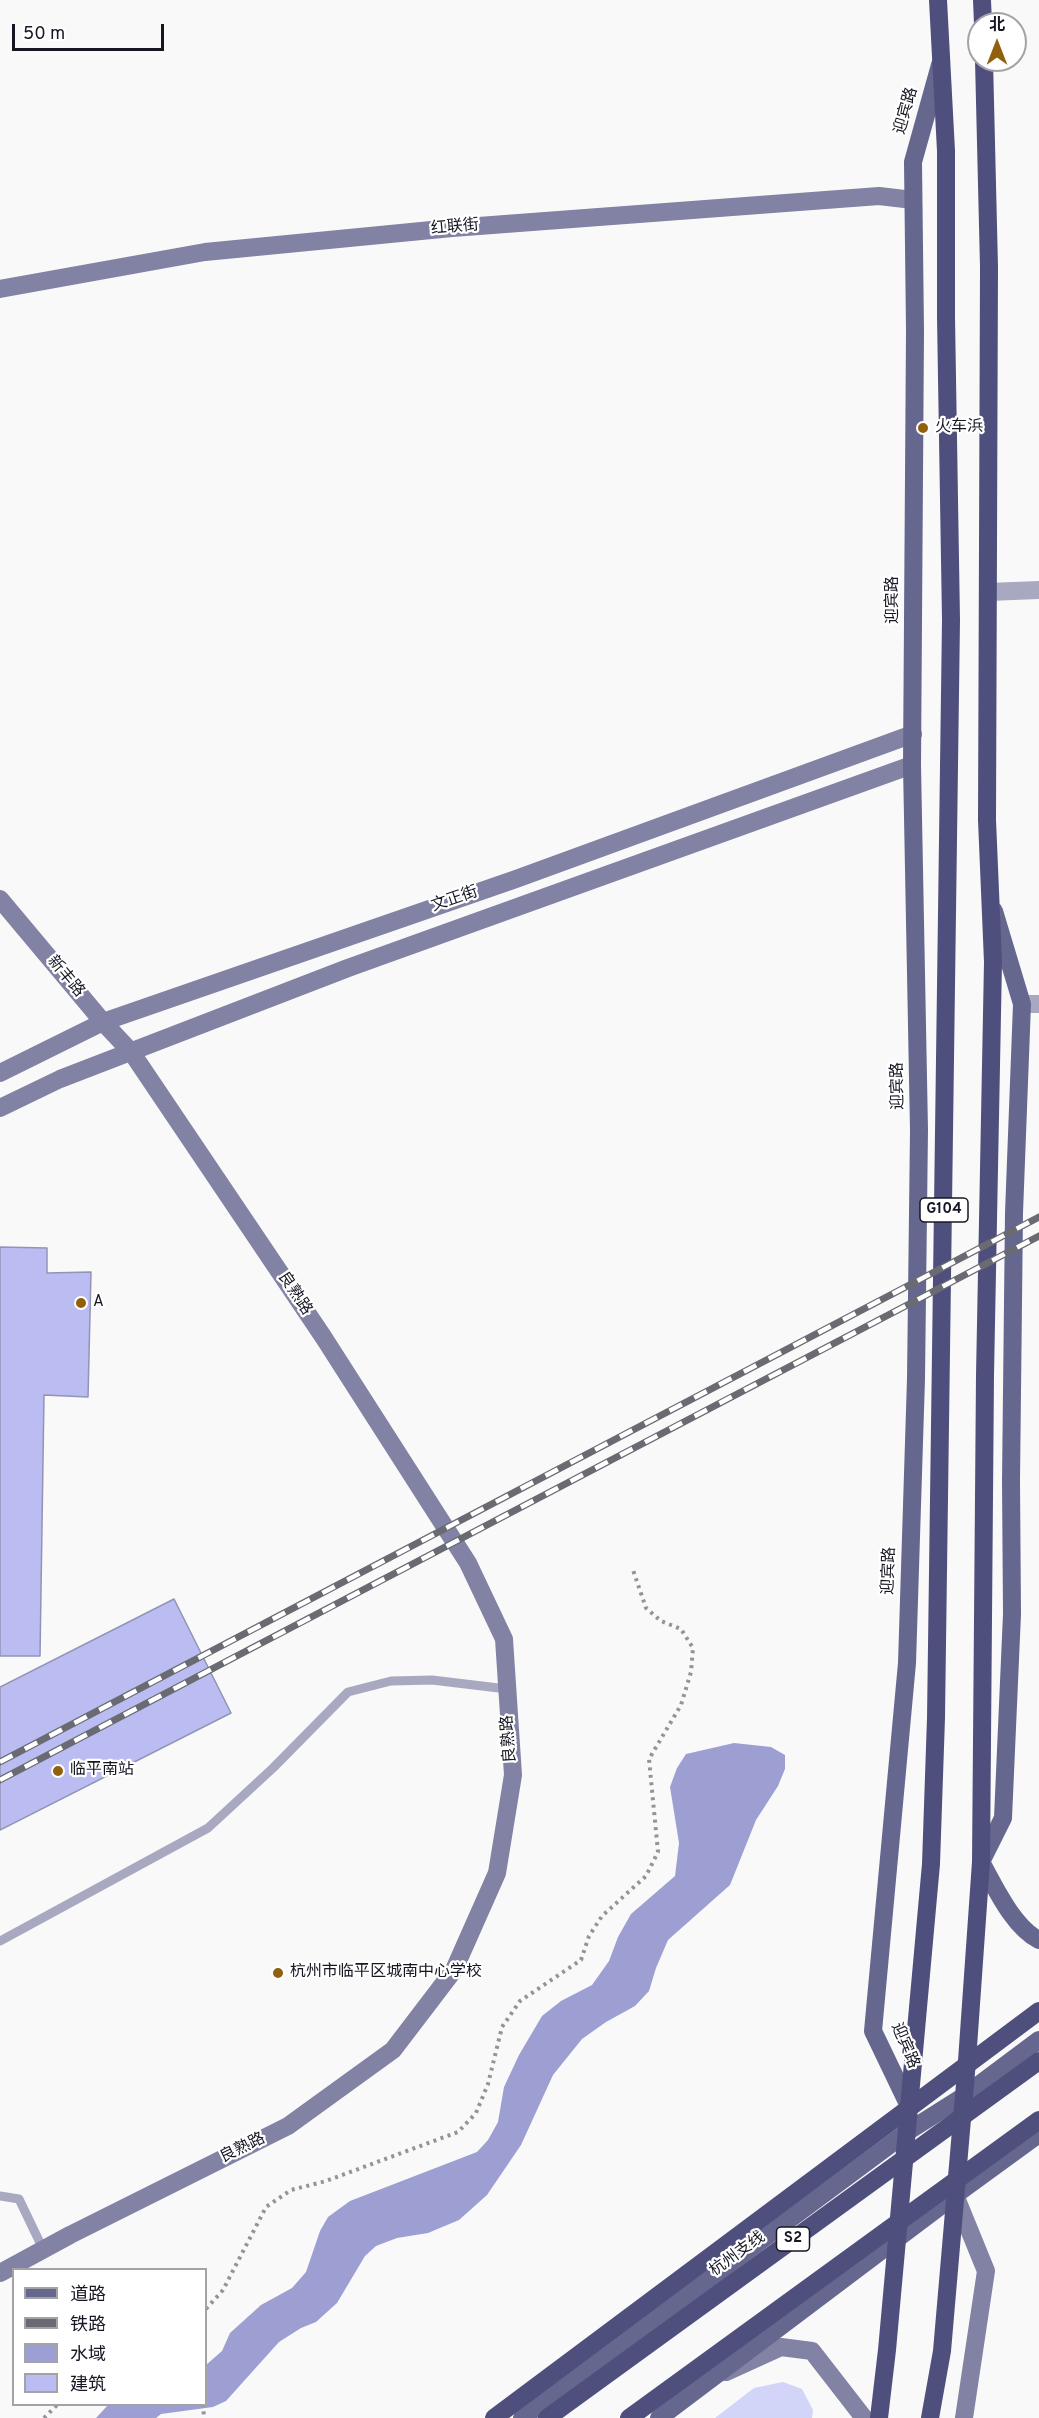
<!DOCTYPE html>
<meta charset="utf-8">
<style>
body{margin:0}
#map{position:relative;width:1039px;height:2418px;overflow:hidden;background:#f9f9f9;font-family:Overpass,"Noto Sans SC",sans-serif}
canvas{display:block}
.legend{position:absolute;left:12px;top:2268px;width:195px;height:138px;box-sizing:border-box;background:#fff;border:2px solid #a2a2a7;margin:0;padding:8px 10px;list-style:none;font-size:18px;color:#161723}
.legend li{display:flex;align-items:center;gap:12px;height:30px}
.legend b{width:30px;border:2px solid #a2a2a7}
.north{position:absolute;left:967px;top:12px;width:60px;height:60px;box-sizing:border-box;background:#fff;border:2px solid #a2a2a7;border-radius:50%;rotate:0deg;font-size:16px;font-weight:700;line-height:24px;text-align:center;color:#161723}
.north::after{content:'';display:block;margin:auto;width:21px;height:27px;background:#90600d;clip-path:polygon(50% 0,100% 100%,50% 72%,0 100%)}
.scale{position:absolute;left:12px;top:24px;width:152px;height:27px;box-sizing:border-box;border:3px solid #161723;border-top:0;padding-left:8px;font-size:18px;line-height:21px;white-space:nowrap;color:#161723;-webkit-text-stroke:4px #fff;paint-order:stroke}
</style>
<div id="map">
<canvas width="1039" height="2418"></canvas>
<ul class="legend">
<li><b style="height:8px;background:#65678f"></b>道路</li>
<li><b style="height:8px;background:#6a6b72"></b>铁路</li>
<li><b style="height:16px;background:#9d9fd3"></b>水域</li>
<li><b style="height:16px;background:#bbbdf2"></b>建筑</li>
</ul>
<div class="north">北</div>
<div class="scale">50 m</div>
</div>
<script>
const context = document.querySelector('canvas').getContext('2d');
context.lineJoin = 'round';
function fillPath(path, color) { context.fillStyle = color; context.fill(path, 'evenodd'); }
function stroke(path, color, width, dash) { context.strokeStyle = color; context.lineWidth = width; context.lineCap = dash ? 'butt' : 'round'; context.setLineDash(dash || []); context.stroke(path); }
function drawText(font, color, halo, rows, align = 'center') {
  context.font = font + ' Overpass,"Noto Sans SC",sans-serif'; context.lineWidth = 4.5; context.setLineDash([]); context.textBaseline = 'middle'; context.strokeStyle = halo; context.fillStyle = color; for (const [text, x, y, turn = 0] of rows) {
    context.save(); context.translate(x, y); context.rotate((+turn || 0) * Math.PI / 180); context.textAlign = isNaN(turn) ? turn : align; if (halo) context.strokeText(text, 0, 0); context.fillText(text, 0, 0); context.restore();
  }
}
fillPath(new Path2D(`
 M783 2382 802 2389 813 2410 812 2418H715L754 2388Z`), '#d2d4f8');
fillPath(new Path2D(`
 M734 1743 771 1747 785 1755V1769L778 1786 756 1820 730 1885 668 1940 656 1968 649 1991 635 2006 606 2022 582 2039 553 2075 521 2145 487 2195 459 2220 428 2233 397 2238 376 2246 365 2256 337 2303 316 2322 301 2328 279 2342 226 2401 213 2407 161 2414 156 2418H96L108 2405 206 2404V2365L222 2351 230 2333 261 2305 292 2288 306 2272 320 2231 328 2217 350 2201 477 2152 488 2140 498 2122 504 2087 519 2055 542 2016 561 2001 592 1985 609 1961 618 1937 631 1914 675 1876 679 1843 670 1787 677 1768 686 1754Z`), '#9d9fd3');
const building = new Path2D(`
 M0 1247 47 1248V1273L91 1272 88 1397 44 1395 40 1656H0Z
 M174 1599 231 1713 0 1830V1687Z`);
fillPath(building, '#bbbdf2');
stroke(building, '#9294b5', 1.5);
stroke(new Path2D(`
 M206 2309 223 2290 266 2207 291 2190 326 2181 458 2132 476 2113 488 2084 502 2027 520 2001 581 1960 589 1936 602 1916 646 1876 658 1852 649 1759 681 1705 691 1672 693 1648 681 1629 661 1621 646 1608 632 1567
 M203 2404 204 2418
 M44 2418 58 2404`), '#939399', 4, [3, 4.5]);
stroke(new Path2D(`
 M0 1941 208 1828 273 1768 348 1692 391 1681 432 1680 507 1689
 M0 2196 19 2199 43 2249`), '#a8a9c0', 9);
stroke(new Path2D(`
 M988 592 1039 590
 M1022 1004H1039`), '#a8a9c0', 18);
stroke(new Path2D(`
 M0 289 205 252 452 228 879 196 913 200
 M0 899 103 1022 132 1053 324 1338 468 1563 504 1639 513 1775 497 1873 454 1970 393 2050 288 2126 70 2235 0 2273
 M0 1073 103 1022 516 879 913 734
 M0 1108 60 1079 348 968 912 765
 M955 2195 986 2271 964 2418
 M726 2372 781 2347 812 2351 864 2418`), '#8182a4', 18);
stroke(new Path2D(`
 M994 911 1022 1004 1014 1213 1011 1481 1012 1614 1003 1818 981 1862C995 1887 1013 1927 1039 1940
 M909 2106 873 2031 907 1663 916 1379 919 1130 912 765 915 331 913 162 940 65
 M522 2418 907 2132 964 2096 1039 2040
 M659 2418 955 2195 1039 2134`), '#65678f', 18);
stroke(new Path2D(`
 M982 0 983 24
 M879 2418 887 2350 931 1864 936 1718 951 620 946 317V151L938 0
 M930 2418 942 2351 967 2061 981 1862 985 1375 993 962 987 820 989 267 984 60`), '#4f4f7d', 18);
const rail = new Path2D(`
 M0 1762 1039 1217
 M0 1780 1039 1236`);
stroke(rail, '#6a6b72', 7);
stroke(rail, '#fff', 4.5, [14]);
stroke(new Path2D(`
 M494 2418 1039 2011
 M547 2418 1039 2061
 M629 2418 1039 2120`), '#4f4f7d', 18);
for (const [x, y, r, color] of [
 [923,428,6,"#90600d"],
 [81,1303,6,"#90600d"],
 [58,1771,6,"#90600d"],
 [278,1973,6,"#90600d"]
]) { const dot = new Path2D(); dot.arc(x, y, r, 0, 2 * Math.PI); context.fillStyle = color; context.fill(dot); stroke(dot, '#fff', 2); }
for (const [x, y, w] of [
 [944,1210,48],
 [793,2239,33]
]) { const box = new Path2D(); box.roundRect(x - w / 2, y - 12, w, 24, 4.5); context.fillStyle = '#fff'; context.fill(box); stroke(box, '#161723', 1.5); }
drawText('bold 15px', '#161723', null, [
 ["G104",944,1210],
 ["S2",793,2239]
]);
drawText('16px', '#161723', '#fff', [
 ["迎宾路",907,111,-74],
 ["红联街",455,228,-5],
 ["迎宾路",894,600,-90],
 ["文正街",455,900,-19],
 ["新丰路",65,977,50],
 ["迎宾路",899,1086,-91],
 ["良熟路",294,1294,56],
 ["迎宾路",890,1571,-88],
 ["良熟路",510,1739,-94],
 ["迎宾路",904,2046,67],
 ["良熟路",243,2149,-26],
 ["杭州支线",738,2255,-36]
]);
drawText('16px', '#161723', '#fff', [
 ["火车浜",935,428],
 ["A",93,1303],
 ["临平南站",70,1771],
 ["杭州市临平区城南中心学校",290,1973]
], 'left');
</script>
